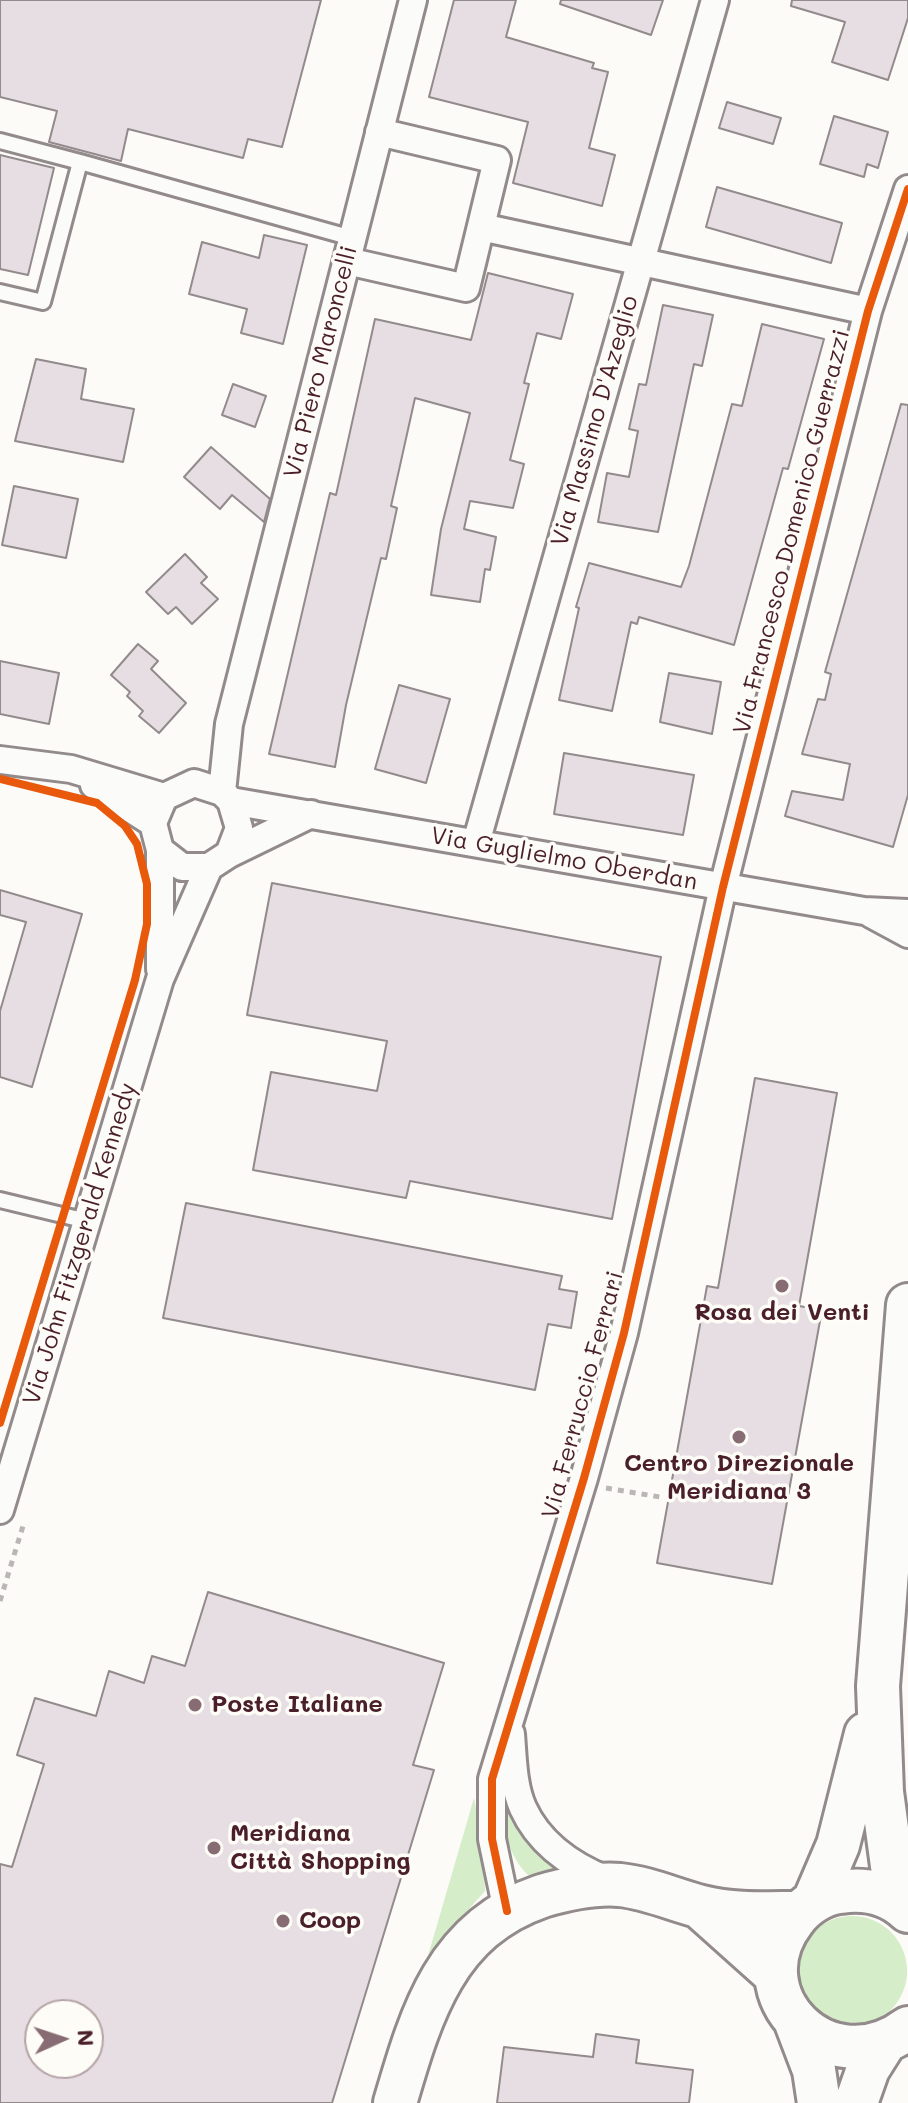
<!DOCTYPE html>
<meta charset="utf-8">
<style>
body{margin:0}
#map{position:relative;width:908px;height:2103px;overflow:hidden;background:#fcfbf8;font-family:Mali,sans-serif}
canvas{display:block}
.north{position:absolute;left:24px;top:1999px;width:80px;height:80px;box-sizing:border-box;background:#fdfcf7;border:2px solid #b5a4a5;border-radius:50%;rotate:87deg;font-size:22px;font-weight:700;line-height:32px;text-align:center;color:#4a1f2b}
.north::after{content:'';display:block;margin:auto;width:28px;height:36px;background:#886c73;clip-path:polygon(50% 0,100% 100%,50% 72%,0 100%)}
</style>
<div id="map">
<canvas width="908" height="2103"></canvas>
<div class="north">N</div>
</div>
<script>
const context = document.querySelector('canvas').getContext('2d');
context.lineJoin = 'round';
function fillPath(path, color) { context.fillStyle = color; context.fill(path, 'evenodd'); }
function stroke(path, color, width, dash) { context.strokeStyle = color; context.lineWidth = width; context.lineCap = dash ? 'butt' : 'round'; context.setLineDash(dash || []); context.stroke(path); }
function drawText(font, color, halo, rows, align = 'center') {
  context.font = font + ' Mali,sans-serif'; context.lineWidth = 7; context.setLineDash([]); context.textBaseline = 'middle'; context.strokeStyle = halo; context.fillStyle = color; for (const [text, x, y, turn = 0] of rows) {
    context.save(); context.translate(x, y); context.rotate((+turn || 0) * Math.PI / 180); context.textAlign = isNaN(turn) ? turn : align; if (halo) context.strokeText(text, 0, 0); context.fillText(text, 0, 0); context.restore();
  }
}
fillPath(new Path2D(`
 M505 1765 564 1871 529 1876C498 1847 504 1804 505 1765Z
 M474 1798 483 1843 485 1891 458 1921 425 1966Z
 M797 1971a55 55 0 1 1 110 0a55 55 0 1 1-110 0Z`), '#d5edc8');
const building = new Path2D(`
 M0 0H321L282 147 248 139 243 158 128 129 121 161 49 142 57 111 0 97Z
 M454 0H516L506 37 594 63 592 68 608 72 589 148 615 155 602 206 513 183 528 122 429 97Z
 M561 0H663L651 35 560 4Z
 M792 0H908V18L888 80 832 62 845 22 791 6Z
 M727 102 781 118 773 144 719 128Z
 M834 116 888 132 878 168 867 164 864 177 820 164Z
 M0 155 54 168 28 275 0 269Z
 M717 187 842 223 831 263 706 227Z
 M264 235 307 245 283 344 241 333 247 309 189 294 202 242 259 258Z
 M488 273 573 294 561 339 537 333 524 383 529 384 510 460 524 464 513 508 470 501 464 529 496 537 490 570 485 569 480 602 431 595 441 529 470 413 415 398 391 506 397 508 386 559 381 558 346 705 335 767 269 754 330 493 336 495 375 319 471 340Z
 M663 305 713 315 702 366 694 364 658 532 598 522 607 473 629 477 638 431 629 429 639 384 646 385Z
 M762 324 824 339 788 469 783 468 734 645 639 617 637 624 631 622 612 711 559 700 579 608 576 607 589 563 681 587 689 566 732 404 742 406Z
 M36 359 86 369 81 399 134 409 123 462 15 441Z
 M233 384 266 396 255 427 222 415Z
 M901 404 908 405V795L893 847 785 816 792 791 843 800 850 764 802 754 818 699 825 700 831 674 825 672Z
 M211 447 270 499 264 522 232 495 220 509 184 477Z
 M14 486 78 499 66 558 2 545Z
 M185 554 207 577 201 583 218 599 192 624 176 607 168 614 146 592Z
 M138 644 158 661 151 669 186 703 159 733 139 716 143 711 127 696 130 692 111 675Z
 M0 661 59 673 49 724 0 714Z
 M669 673 721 682 712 734 660 722Z
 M399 685 450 699 426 783 375 769Z
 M564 753 694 775 683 835 554 814Z
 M272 883 661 957 612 1219 410 1181 406 1198 253 1170 271 1072 377 1091 387 1041 247 1015Z
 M0 890 82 914 32 1087 0 1077V1011L26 922 0 915Z
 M755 1078 837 1093 799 1306 822 1310 772 1584 657 1563 707 1286 718 1288Z
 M186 1203 562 1276 559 1289 577 1292 571 1328 548 1324 535 1390 163 1318Z
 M208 1592 444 1663 413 1765 434 1770 332 2103H0V1864L12 1867 44 1764 17 1755 35 1698 96 1716 109 1671 144 1683 152 1656 185 1666ZM40 2015H88V2063H40Z
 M596 2034 639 2040 636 2063 693 2070 689 2103H497L504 2047 593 2057Z`);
fillPath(building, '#e7dee4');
stroke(building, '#928a8b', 2);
const lane = new Path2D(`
 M0 141 80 162 43 302 0 292
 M80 162 352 238
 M0 1200 87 1221`);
const street = new Path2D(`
 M481 227 868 311
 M347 261 466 288 497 160 379 132
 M0 760 71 769 164 797
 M94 785 153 823
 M222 792 229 724 413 0
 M231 801 864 911 908 913
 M476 843 715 0
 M229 854 311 814
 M871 914 908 934
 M160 969V850L153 823 164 797 194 783 222 792 231 801 239 828 229 854 209 867H182L160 850
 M0 1510 160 979 209 867
 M511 1734C513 1758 513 1786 523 1808 539 1843 572 1866 607 1880
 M507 1911 492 1839V1779L584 1478 624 1333 723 887 868 311 908 189`);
const primary = new Path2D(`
 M908 1305 878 1686 882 1792 892 1866 908 1901
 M814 1901 838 1845 866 1734
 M700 1907 776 1975
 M908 1911C889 1893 865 1888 840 1892 822 1894 804 1906 794 1920 736 1995 829 2087 908 2028
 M795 2020 814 2070 819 2103
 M395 2103C421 2014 445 1929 542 1896 566 1889 595 1883 620 1885 649 1888 674 1900 702 1907 734 1915 766 1913 799 1913
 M856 2103 868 2069 885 2042`);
stroke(lane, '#928a8b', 20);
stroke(street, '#928a8b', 32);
stroke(primary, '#928a8b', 48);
stroke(new Path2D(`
 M606 1488 660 1497
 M0 1601 23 1526`), '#bbb6b6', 5, [6, 6]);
stroke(lane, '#fbfbf9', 14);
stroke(street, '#fbfbf9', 26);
stroke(primary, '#fbfbf9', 42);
stroke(new Path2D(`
 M0 779 97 803 125 826 137 844 147 884V924L135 980 0 1423
 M507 1911 492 1839V1779L584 1478 624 1333 723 887 868 311 908 189`), '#e8590c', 8);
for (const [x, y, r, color] of [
 [782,1286,8,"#886c73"],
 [739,1437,8,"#886c73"],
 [195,1705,8,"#886c73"],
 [214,1848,8,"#886c73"],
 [283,1921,8,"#886c73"]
]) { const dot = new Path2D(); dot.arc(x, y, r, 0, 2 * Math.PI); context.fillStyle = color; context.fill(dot); stroke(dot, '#fdfcf7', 3); }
drawText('24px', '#4a1f2b', '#fdfcf7', [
 ["Via Piero Maroncelli",321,362,-76],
 ["Via Massimo D'Azeglio",595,421,-74],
 ["Via Francesco Domenico Guerrazzi",792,532,-76],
 ["Via Guglielmo Oberdan",564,859,10],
 ["Via John Fitzgerald Kennedy",80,1244,-73],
 ["Via Ferruccio Ferrari",583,1395,-75]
]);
drawText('bold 24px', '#4a1f2b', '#fdfcf7', [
 ["Rosa dei Venti",782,1313,"center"],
 ["Centro Direzionale",739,1464,"center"],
 ["Meridiana 3",739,1492,"center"],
 ["Poste Italiane",211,1705],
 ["Meridiana",230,1834],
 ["Città Shopping",230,1862],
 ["Coop",299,1921]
], 'left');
</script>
